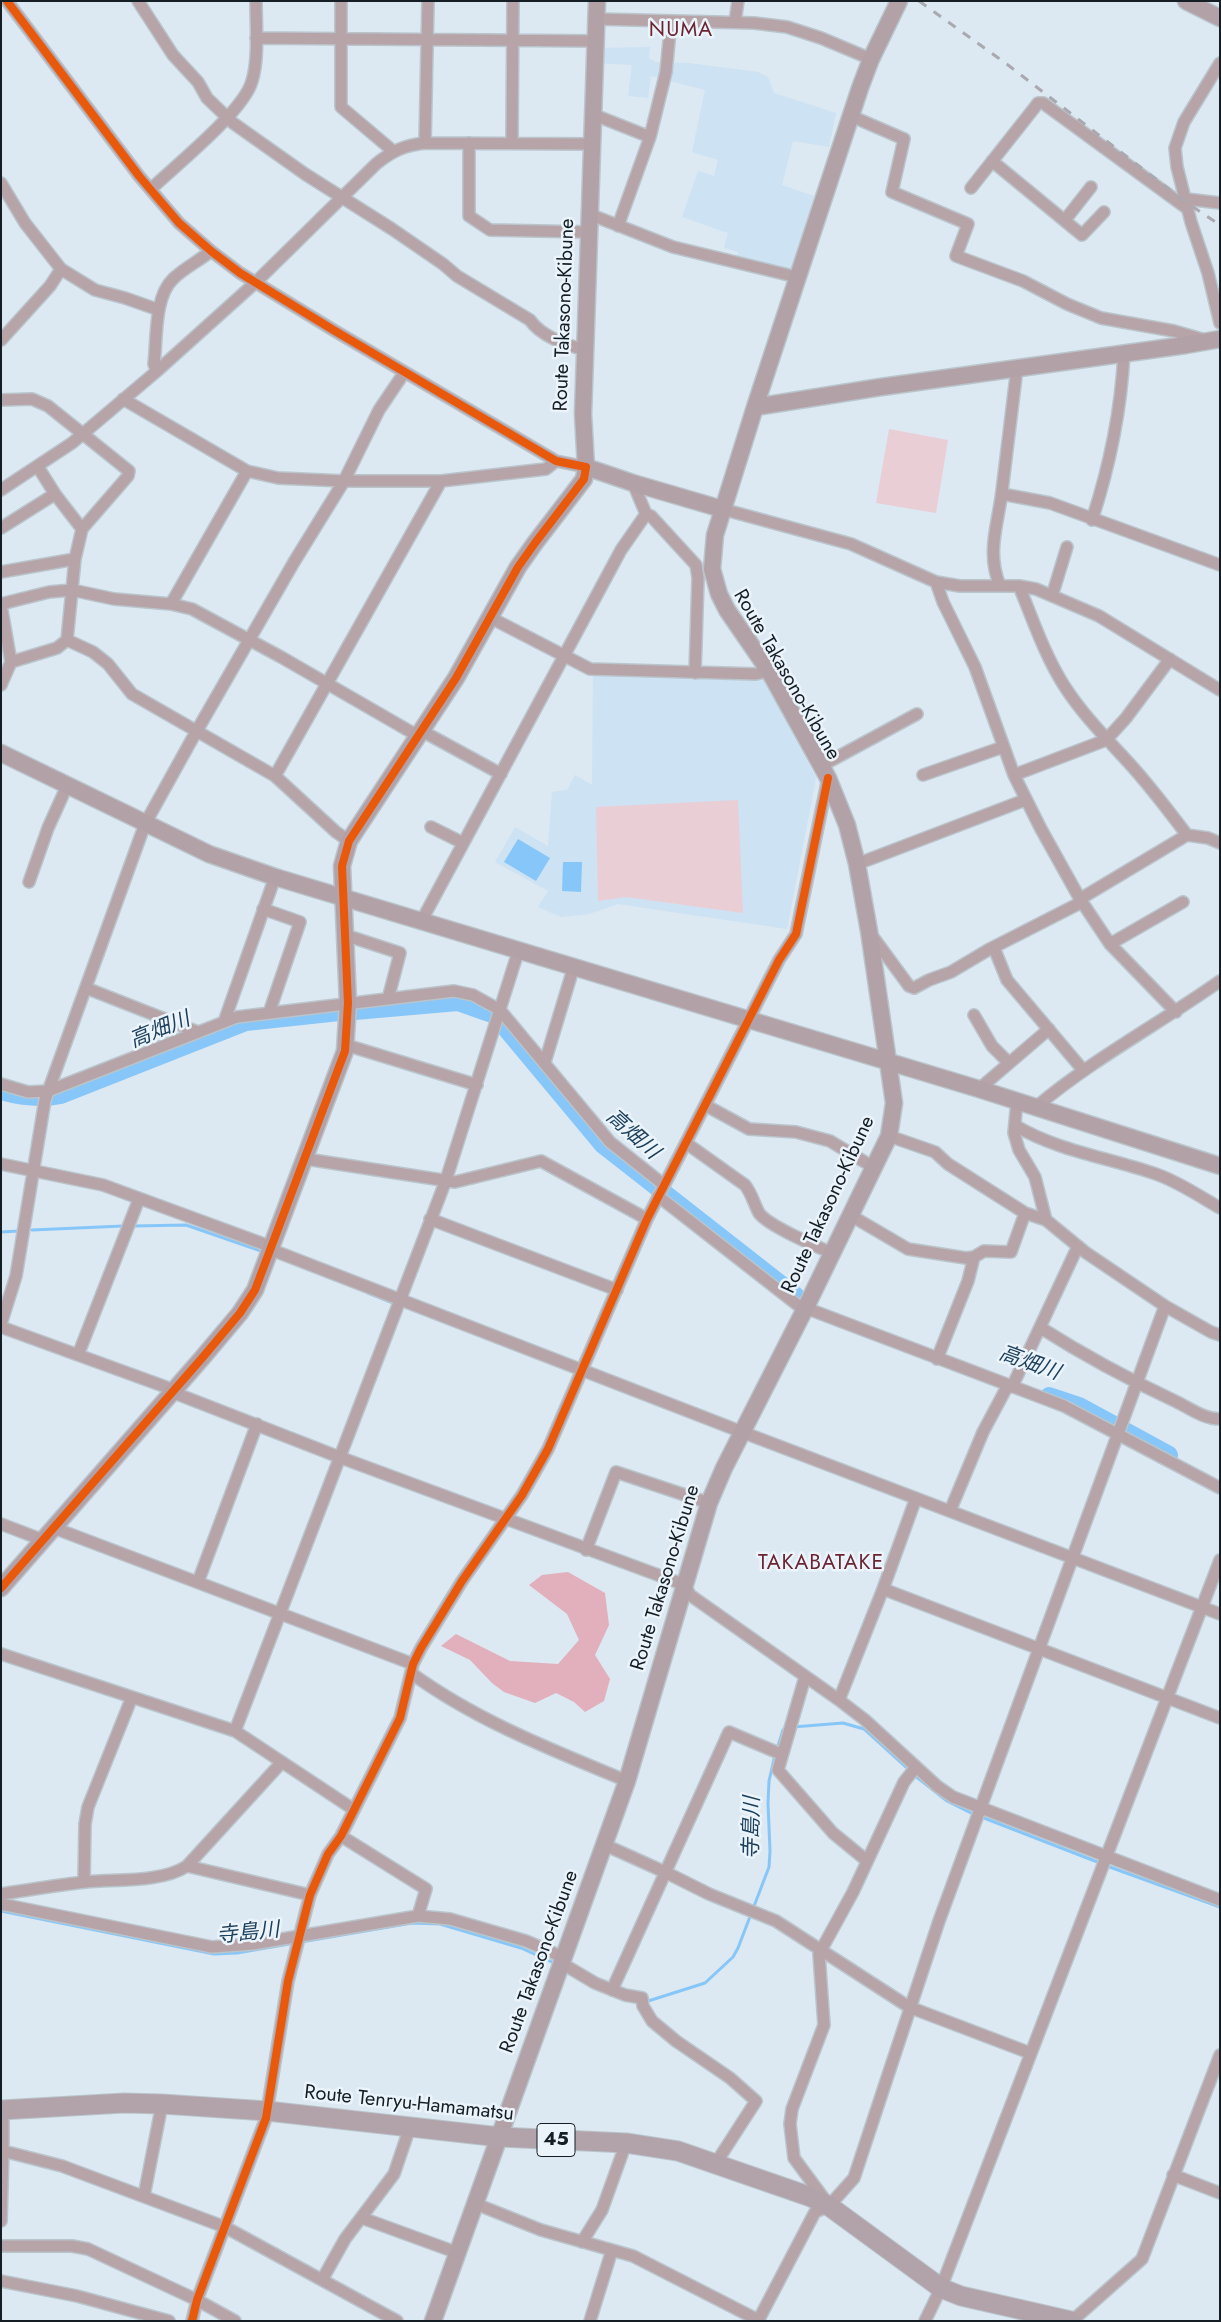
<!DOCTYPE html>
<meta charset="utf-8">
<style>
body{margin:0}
#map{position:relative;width:1221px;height:2322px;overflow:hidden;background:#dce8f2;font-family:Jost,sans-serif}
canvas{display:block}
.frame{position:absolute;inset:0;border:2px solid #161e25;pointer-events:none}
</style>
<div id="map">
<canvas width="1221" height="2322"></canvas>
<div class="frame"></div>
</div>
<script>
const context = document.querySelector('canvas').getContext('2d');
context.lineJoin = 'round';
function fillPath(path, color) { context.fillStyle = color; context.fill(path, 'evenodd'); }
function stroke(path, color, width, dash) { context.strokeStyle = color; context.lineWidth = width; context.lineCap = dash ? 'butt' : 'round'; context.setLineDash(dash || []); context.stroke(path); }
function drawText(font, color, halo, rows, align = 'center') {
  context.font = font + ' Jost,"Noto Sans JP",sans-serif'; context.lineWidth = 5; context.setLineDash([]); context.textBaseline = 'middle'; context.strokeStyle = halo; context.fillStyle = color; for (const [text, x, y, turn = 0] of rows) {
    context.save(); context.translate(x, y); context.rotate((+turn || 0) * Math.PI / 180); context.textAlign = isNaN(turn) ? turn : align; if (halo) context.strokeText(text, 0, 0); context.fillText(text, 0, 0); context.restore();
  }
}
fillPath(new Path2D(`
 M650 47 649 58 656 62 688 63 758 72 768 77 774 93 836 113 829 147 793 141 782 185 814 196 790 272 736 259 738 252 724 248 728 233 682 217 698 171 714 176 718 160 692 152 705 90 651 76 648 98 628 96 632 65 597 63V48Z
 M593 674 763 677 816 778 787 929 618 904 589 914 561 917 538 907 548 891 495 862 515 827 548 846 552 792 567 790 575 775 592 785Z`), '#cde2f3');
fillPath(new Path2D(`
 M889 429 948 440 936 513 876 503Z
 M738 800 743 913 626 897 598 901 596 807Z`), '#eaced6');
fillPath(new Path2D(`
 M568 1572 605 1593 609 1625 595 1655 610 1679 604 1701 585 1712 574 1702 556 1693 535 1703 504 1692 492 1683 470 1660 441 1646 456 1634 510 1661 558 1664 579 1640 567 1614 529 1585 542 1575Z`), '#e2afbc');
fillPath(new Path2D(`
 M518 839 550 858 536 881 504 862Z
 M563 862H582L581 892 562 891Z`), '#87c6f8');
stroke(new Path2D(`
 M134 1226 186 1225 264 1252
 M32 1230 123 1226
 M1 1232 19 1231
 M368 1293 393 1303
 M793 1727 843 1723 864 1729 909 1770
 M777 1749 783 1730 787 1729
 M914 1775 947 1801 973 1814
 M984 1818 1100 1863
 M1107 1866 1220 1907
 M1 1911 214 1954 237 1953 295 1943
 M301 1942 412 1923 440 1924 521 1948 554 1963
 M645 2002 705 1983 733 1957 738 1948 769 1867 770 1851 768 1803 769 1781 775 1755`), '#87c6f8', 3);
stroke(new Path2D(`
 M355 1011 458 1002 492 1014
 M503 1025 603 1145 796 1296
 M1 1091C21 1097 41 1099 61 1095L246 1022 339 1012
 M1049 1396 1079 1406 1169 1455`), '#87c6f8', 18);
const street = new Path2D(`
 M7 1 139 176 179 223 211 251 240 273 335 331 556 461 586 467
 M138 1 173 55 198 82 207 98 233 123 305 174 392 229 443 264 457 276 530 320C540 335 566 346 584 349
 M341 1V107L393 151
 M595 19 754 23 787 27 821 38 871 59
 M735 22 738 1
 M256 38 594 41
 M1220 63 1184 122 1175 148 1177 167 1191 222 1208 273 1220 323
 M592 114 650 137
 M851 116 904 139 892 192 968 224 956 256 1023 281 1067 304 1101 318 1174 331 1205 340
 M425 143 428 1
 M469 143V216L490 230 587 232
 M512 143 513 1
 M992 161 1082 235 1104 212
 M1 183 25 223 61 269 95 290 125 298 159 310
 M971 188 1035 107 1038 103H1043L1188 209
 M151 189C176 165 244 111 252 81 259 59 256 25 256 1
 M1186 199 1220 203
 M589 214 673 247 797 277
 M1065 220 1091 187
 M618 226 650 137 666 72 671 21
 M1 340 50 286 61 269
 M157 371 154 364C157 339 154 297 173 279 184 268 199 261 211 251
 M123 399 247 471 278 478 344 481H441L546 469 556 461
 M1 400 32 399 48 406 129 471 128 476 82 529 75 559 67 640 93 652 108 664 132 694 275 776 336 832 349 841
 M38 467 55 494 82 529
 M633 483 646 514 651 516 696 565 698 578 695 673
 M1 490 72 443 157 371 256 282 376 164C392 151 405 145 425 143L591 144
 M1002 494 1050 503 1220 565
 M722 509 851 544 936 582 960 586H1019C1033 620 1045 656 1065 687 1083 715 1107 739 1129 763 1150 786 1168 810 1187 835L1208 838 1220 843
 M1092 520C1110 465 1121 411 1124 353
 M1 528 55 494
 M1 572 75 559
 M936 582 943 602 975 667 1014 775 1041 829 1080 899 1110 944 1176 1012
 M1000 586C986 552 998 525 1002 491 1007 450 1012 409 1017 368
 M1019 586 1036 589 1099 616 1220 690
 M1052 596 1067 547
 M1 604 49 592 72 590 114 599 171 604 192 609 281 657 418 736
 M171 604 247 471
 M1 605 11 662 1 685
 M491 618 590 669 756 674 769 671
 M11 662 57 648 67 640
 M422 731 501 774
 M821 766 917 714
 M923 775 1003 747
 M1014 775 1106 740 1126 718 1170 659
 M275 776 441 481
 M431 827 463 843
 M857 864 1025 800
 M29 882 48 828 67 786
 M1080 899 1187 835
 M263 909 300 922 269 1013
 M422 920 621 550 646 514
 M870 933 909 986 914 988 929 980 951 972 988 950 1082 902
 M345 935 400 953 388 999
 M1110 944 1183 902
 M994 948 1007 980 1083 1070
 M86 988 198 1032
 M974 1015 992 1046 1009 1063
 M224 1022 275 877
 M346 1045 477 1085
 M545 1062 574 966
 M1 1084 28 1092 48 1091 237 1017 454 991 473 995 500 1010 610 1142 664 1185
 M979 1089 1049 1029
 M1017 1101 1014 1133 1019 1150 1035 1177 1046 1220
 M705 1105 749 1129 796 1132 830 1141 873 1167
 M1036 1107C1093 1059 1159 1024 1220 981
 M1016 1126C1058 1151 1110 1158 1156 1174 1179 1182 1199 1196 1220 1208
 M889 1136 935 1152 948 1164 1025 1213 1046 1220 1085 1252 1165 1306 1211 1332 1220 1335
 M686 1143 745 1185C752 1194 754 1204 759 1213 767 1225 817 1247 832 1253
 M306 1159 455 1182 541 1161 647 1219
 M1 1164 103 1185 272 1247
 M658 1196 804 1310
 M850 1215 908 1249 966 1258 974 1257 968 1281 937 1359
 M430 1219 617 1290
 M272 1250 742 1432 1220 1614
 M974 1257 984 1251 1011 1252 1025 1213
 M806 1307 811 1310 1064 1406 1220 1488
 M1 1324 16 1276 45 1100 145 824 191 741 294 562 344 481 379 410 404 373
 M1 1327 166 1387 172 1392 339 1457 685 1585 690 1595 839 1700 865 1720 937 1786 953 1797 1220 1900
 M1041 1328C1085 1356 1130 1380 1177 1402 1191 1409 1204 1419 1220 1419
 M78 1355 139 1199
 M1012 1387 1078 1246
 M950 1511 983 1432 1008 1385
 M1 1524 43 1540
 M54 1528 413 1664
 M586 1550 616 1472 709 1503
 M198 1582 257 1424
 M883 1589 916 1498
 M1 1654 235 1731 353 1809
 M411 1673C477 1721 552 1750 627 1781
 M805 1677 778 1770 833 1833 866 1860
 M839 1700 883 1589 1220 1718
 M235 1731 446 1180 519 949
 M341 1836 426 1889 418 1916
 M605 1845 667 1873 709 1894 776 1921 909 2007 1030 2053
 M187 1866 310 1895
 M84 1882 85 1824 88 1807 132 1697
 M1 1894C29 1890 57 1885 86 1882 116 1879 161 1883 187 1866L282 1762
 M1 1904 212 1947 253 1944 418 1916 450 1919 526 1941 565 1958
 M563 1964 595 1983 625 1995 642 1998 643 2006 652 2021 676 2041 730 2078 756 2101 716 2163
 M612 1990 729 1732 781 1754
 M3 2110V2151L62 2166 225 2227 397 2321
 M1173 2175 1220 2193
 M144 2196 162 2104
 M825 2200 794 2158 790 2124 792 2109 824 2025 819 1954 853 1892 904 1782 916 1767
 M476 2204 541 2230 633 2256 760 2321
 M362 2218 458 2253
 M1 2221 3 2151
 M582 2242 602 2210 626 2143
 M1 2246H72L88 2249 197 2300 235 2321
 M322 2280 345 2239 394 2174 410 2127
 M1 2281 77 2296 169 2321
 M192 2321 197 2300 266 2118 288 1981 310 1895 328 1854 341 1836 400 1718 413 1664 421 1648 462 1581 522 1495 548 1449 647 1219 779 960 796 934 828 778
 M590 2321 612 2250
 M758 2321 815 2212 829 2206 854 2178 939 1921 1165 1306
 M925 2321 941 2288 1220 1560
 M1072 2321 1142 2259 1220 2055`);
const secondary = new Path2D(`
 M1186 1 1220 18
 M755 407 860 88 871 59 899 1
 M586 467 633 483 722 509
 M1 753 209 854 275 877 979 1089 1220 1166
 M1 1588 203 1357 240 1313 255 1290 345 1051 348 1003 342 866 349 841 456 678 518 567 535 543 584 479 586 467 583 414 597 1
 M433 2321 627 1781 709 1503 724 1468 806 1307 889 1136 894 1103 869 931 857 864 847 825 828 778 769 671 727 610 719 594 712 569 715 535 755 407 881 387 1186 345 1220 339`);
const primary = new Path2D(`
 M1 2110 124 2103 162 2104 267 2111 500 2137 626 2143 678 2151 811 2197 829 2206 941 2288 961 2296 1071 2321`);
stroke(street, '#bac4cb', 14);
stroke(secondary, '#bac4cb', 19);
stroke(primary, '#bac4cb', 21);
stroke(street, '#b6a4a8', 11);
stroke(secondary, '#b2a2a7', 16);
stroke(primary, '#b2a3ab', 19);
stroke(new Path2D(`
 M919 1 1008 65 1187 203 1220 225`), '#a9a9af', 3, [9, 9]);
stroke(new Path2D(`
 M1 1588 203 1357 240 1313 255 1290 345 1051 348 1003 342 866 349 841 456 678 518 567 535 543 584 479 586 467 556 461 335 331 240 273 211 251 179 223 139 176 7 1
 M192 2321 197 2300 266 2118 288 1981 310 1895 328 1854 341 1836 400 1718 413 1664 421 1648 462 1581 522 1495 548 1449 647 1219 779 960 796 934 828 778`), '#e8590c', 8);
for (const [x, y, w] of [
 [556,2140,38]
]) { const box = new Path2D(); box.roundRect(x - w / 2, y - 16.5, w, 33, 4); context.fillStyle = '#ebf4fb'; context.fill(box); stroke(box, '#161e25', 1); }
drawText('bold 19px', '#161e25', null, [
 ["45",556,2140]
]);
drawText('20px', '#161e25', '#ebf4fb', [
 ["Route Takasono-Kibune",565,315,-88],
 ["Route Takasono-Kibune",786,675,60],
 ["Route Takasono-Kibune",829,1205,-65],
 ["Route Takasono-Kibune",666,1578,-73],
 ["Route Takasono-Kibune",540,1962,-70],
 ["Route Tenryu-Hamamatsu",409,2104,6]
]);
context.letterSpacing = '1px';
drawText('21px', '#6b2533', '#ebf4fb', [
 ["NUMA",681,31],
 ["TAKABATAKE",821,1564]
]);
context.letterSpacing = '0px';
drawText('italic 21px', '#1c3f5b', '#ebf4fb', [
 ["高畑川",160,1031,-22],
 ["高畑川",632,1135,42],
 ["高畑川",1029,1364,20],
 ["寺島川",753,1828,-89],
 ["寺島川",248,1934,-6]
]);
</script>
